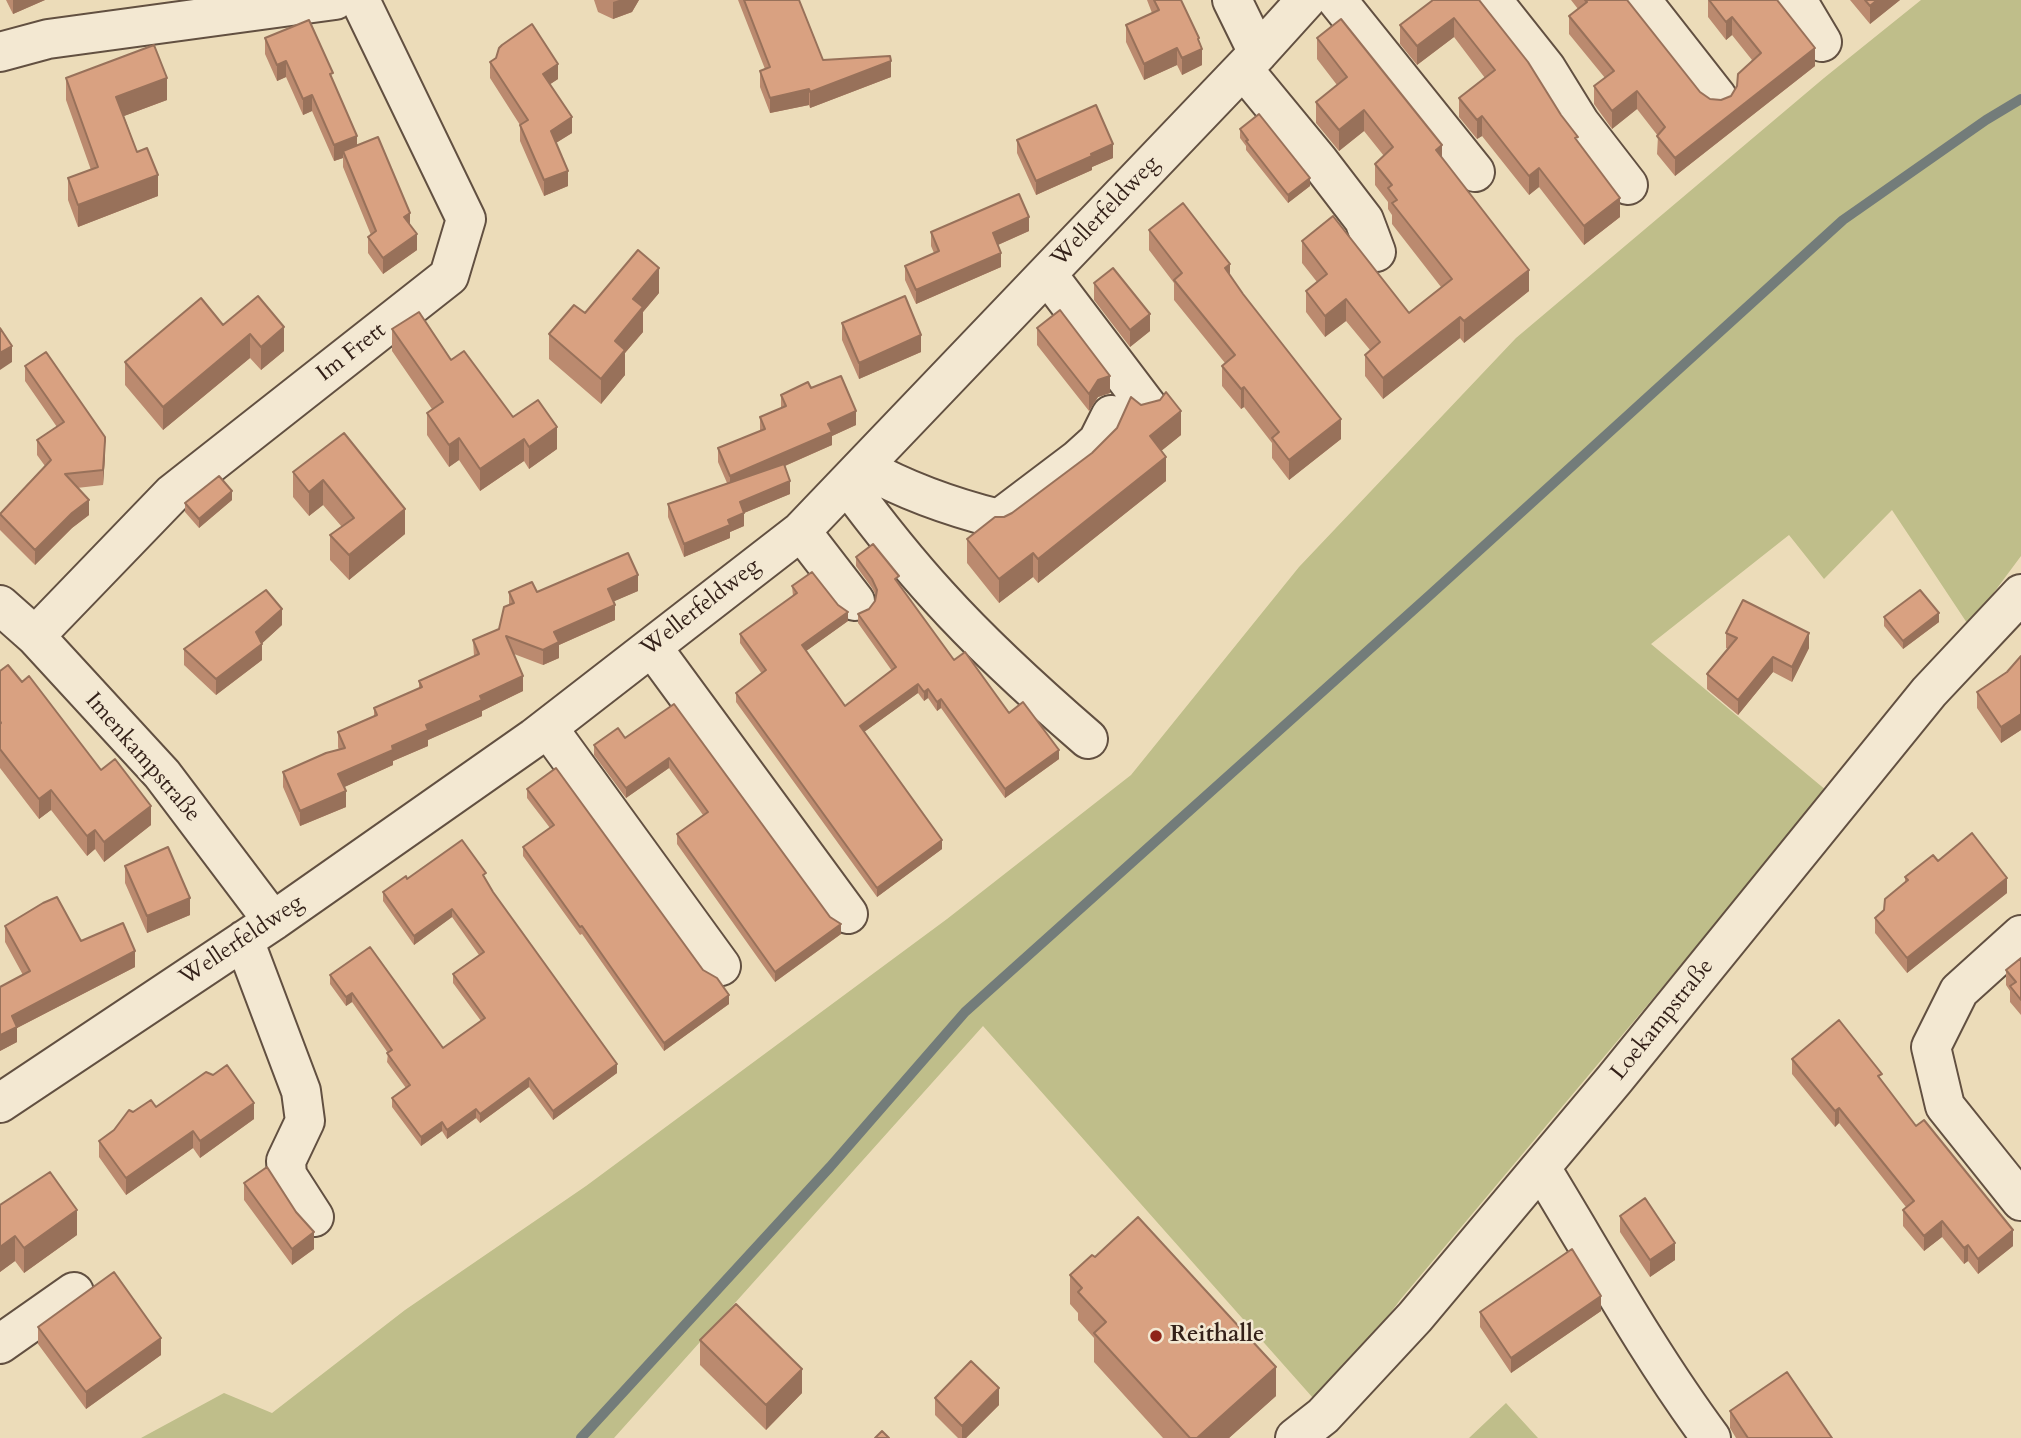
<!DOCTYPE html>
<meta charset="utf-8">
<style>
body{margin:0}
canvas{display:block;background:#ecdcb9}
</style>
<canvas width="2021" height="1438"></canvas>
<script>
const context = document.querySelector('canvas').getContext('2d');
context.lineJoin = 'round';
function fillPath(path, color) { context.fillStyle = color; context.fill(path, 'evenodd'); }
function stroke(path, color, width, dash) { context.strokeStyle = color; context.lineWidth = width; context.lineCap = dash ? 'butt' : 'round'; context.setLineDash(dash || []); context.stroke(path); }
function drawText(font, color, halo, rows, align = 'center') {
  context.font = font + ' Cardo,serif'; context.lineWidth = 5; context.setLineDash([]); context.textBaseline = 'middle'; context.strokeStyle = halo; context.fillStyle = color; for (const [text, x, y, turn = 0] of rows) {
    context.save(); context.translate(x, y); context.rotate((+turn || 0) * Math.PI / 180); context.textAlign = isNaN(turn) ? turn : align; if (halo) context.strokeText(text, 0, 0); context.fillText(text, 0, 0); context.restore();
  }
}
fillPath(new Path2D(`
 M1921 0H2021V556L1969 626 1892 510 1824 579 1789 535 1651 644 1827 791 1400 1300 1321 1407 983 1026 614 1438H141L224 1393 272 1413 405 1310 586 1186 947 919 1131 775 1299 567 1516 338 1824 78Z
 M1506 1403 1538 1438H1469Z`), '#bfbe8a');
stroke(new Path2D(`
 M581 1438 830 1167 965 1012 1430 595 1843 220 1986 120 2021 99`), '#737c7a', 10);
const minor = new Path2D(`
 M1232 0 1258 53
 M1337 0 1475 172
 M1492 0 1546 68 1580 123 1628 185
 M1641 0 1717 97
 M1797 0 1822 42
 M0 52 48 39 335 0
 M1243 69 1318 160 1364 220 1376 252
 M1047 274 1147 406
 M863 467C906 491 951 507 999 519L1077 460 1098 441 1111 415
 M847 484C876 523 906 561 939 597 985 648 1036 694 1088 739
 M801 531 855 601
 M0 605 35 636 162 774 273 921
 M35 636 172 494 449 276 466 219 360 0
 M652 647 848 914
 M548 728 721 966
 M2021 935 1959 991 1931 1047 1945 1106 2021 1201
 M244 940 301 1091 305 1121 286 1161 287 1175 314 1217
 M0 1103 273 921 534 738 801 531 1258 53 1306 0
 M1541 1168C1596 1258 1648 1353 1711 1438
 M0 1344 74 1292
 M1295 1438 1323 1416 1415 1317 1614 1080 1929 692 2021 594`);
stroke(minor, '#625041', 42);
stroke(minor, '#f3e8d2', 38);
fillPath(new Path2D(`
 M6 0H45L13 14Z
 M594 0H639L632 12 613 19 598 12Z
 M738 0H799L823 60 891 77 810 108 809 105 770 113 760 87V71L765 69Z
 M1147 0H1181L1199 43 1202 65 1182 75 1177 65 1144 80 1126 42V25L1152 13Z
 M1479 0 1578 142 1620 217 1584 245 1539 187 1529 195 1482 136 1477 139 1459 117V98L1485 78 1454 37 1417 65 1400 44V25Z
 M1571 0H1627L1700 92 1710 99 1721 100 1731 96 1752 60 1732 35 1726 40 1708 17V0L1815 66 1675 176 1657 154 1658 136 1637 109 1612 129 1594 104V86L1605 78 1569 34V16L1578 9Z
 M1850 0H1900L1870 24Z
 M265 38 333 81 357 146 410 226 417 250 383 274 368 253V237L371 235 343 167V158L334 161 312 111 303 115 286 77 277 81 265 54Z
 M1317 38 1442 159 1529 291 1464 343 1460 338 1383 399 1365 376V355L1370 350 1346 321 1325 337 1306 312V291L1317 282 1302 263V241L1409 313 1441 287 1392 224V215L1388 209V202L1375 185V164L1384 156 1364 131 1339 151 1316 123V102L1337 85 1317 59Z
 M490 62 558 79 550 84 572 133 556 143 568 186 544 196 520 141V125L490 78Z
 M66 78 167 100 124 116 137 152 158 196 78 227 68 200V178L91 170 66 100Z
 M1240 129 1310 186 1288 203 1246 150V146L1240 138Z
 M1017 140 1113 158 1092 167V170L1036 195 1017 153Z
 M1149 230 1230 276 1341 439 1289 480 1272 458V443L1244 407 1241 409 1222 386V366L1225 363 1174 300V283L1149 250Z
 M1029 231 998 245 1001 267 916 304 905 280V266L934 253 931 246V232Z
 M1094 283 1150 331 1130 347 1094 300Z
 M659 293 643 312V332L625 353V375L601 404 549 359V334L585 313Z
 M258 296 284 351 261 370 250 358 163 430 125 385V362L223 325Z
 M842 323 921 352 859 379 842 340Z
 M1037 328 1110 393 1098 397 1089 411 1037 345Z
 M392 329 451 360 513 417 557 449 529 469 524 461 480 491 459 460 449 467 427 435V413L432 409 392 351Z
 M25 366 105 456 103 485 77 488 89 515 72 528 35 565 0 530V514L45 466 37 455V440L57 427 25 381Z
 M811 388 856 425 832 436V445L785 466 790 494 744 513V526L730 532V538L684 557 668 517V504L727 483 718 462V448L760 431V417L781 408V395Z
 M1141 405 1181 435 1161 451 1166 481 1038 583 1033 577 999 603 967 563V539L1012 513 1092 453Z
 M344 433 405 534 349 580 330 560V535L342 527 323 505 309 516 293 497V472Z
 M232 500 199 528 185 512V503Z
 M856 557 899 584 954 660 1059 759 1005 798 941 708 937 711 928 698 924 701 918 693 864 732 942 849 877 897 736 702V693L762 674 740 643V634L793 596 792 586 848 621 806 651 845 706 892 671 858 623V614L869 609 875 601 876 596 872 588 856 566Z
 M638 591 614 601 615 620 559 645V658L543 665 514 654 523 691 482 711V716L428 740V746L393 761V765L344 787 346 807 300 826 283 787V772L339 750 338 747V732L374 716V708L419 689V681L474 656 473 640 499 629 509 605V592Z
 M1884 617 1939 622 1903 649 1884 626Z
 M282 625 262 643V660L216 695 184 665V649Z
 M1726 633 1809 648 1792 682 1773 672 1738 715 1707 689V674L1728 649 1726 648Z
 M2021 656V730L2001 743 1977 708V692L2007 672Z
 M0 671 22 682 151 825 104 862 95 849 87 856 51 810 39 819 0 768Z
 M674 704 841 934 775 982 677 844V834L703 815 669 768 626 798 594 755V745L625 738Z
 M527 789 703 970 729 1004 664 1051 582 934 580 935 523 856V847L550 828 527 798Z
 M1938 861 2007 893 1907 973 1875 933V918L1884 910 1905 882V877Z
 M125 866 190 915 147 933 125 883Z
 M407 879 486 880 493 892 617 1073 553 1120 529 1087 480 1123 476 1118 447 1139 442 1131 421 1146 392 1107V1098L406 1088 387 1062 388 1053 352 1002 346 1006 330 984V975L443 1048 481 1021 453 983V974L479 955 452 917 414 945 383 901V892Z
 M5 926 81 941 135 967 17 1028V1042L0 1051V987L23 975 5 942Z
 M2021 958V1015L2010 1002V991L2006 985V970Z
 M1792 1059 1882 1081 1916 1126 2013 1246 1978 1274 1968 1261 1964 1264 1942 1237 1924 1251 1903 1226V1210L1906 1207 1839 1123 1835 1127 1792 1074Z
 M156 1107 254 1119 200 1158 193 1148 126 1195 99 1157V1141L114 1130 133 1112Z
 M244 1183 314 1249 292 1265 244 1200Z
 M0 1205 77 1235 24 1273 15 1261 0 1272Z
 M1620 1216 1675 1260 1650 1277 1620 1232Z
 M1070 1275 1276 1396 1229 1438H1163L1094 1362V1338L1078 1320V1313L1070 1304Z
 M1601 1311 1511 1373 1480 1327V1312Z
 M38 1327 161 1355 86 1409 38 1344Z
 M700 1340 802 1393 766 1430 700 1365Z
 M935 1398 999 1405 966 1438H958L935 1415Z
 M1730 1411 1832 1438H1736L1730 1428Z`), '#bb8a6f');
fillPath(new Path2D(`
 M13 0H45L13 14Z
 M619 0H639L632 12 613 19V2Z
 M1877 0H1900L1870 24V6Z
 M1732 17V35L1726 40V22Z
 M1454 18V37L1417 65V46Z
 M1199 38V50L1202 49V65L1182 75V58Z
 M1177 48V65L1144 80V64Z
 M1815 48V66L1675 176V158Z
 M286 61V77L277 81V65Z
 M891 61V77L810 108V92Z
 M558 64V79L543 89V74Z
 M167 78V100L116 119V97Z
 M809 89V105L770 113V98Z
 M1637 91V109L1612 129V111Z
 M312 95V111L303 115V99Z
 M1364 110V131L1339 151V130Z
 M1482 116V136L1477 139V120Z
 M572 117V133L551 146V131Z
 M357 136V152L343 151V158L334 161V145Z
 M1113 144V158L1092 167V170L1036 195V181Z
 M1442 145V166L1436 150Z
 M1539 168V187L1529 195V176Z
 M568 171V186L544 196V180Z
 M158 175V196L78 227V205Z
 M1310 178V186L1288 203V195Z
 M1620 198V217L1584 245V226Z
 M410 213V229L404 217Z
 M1029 217V231L993 247V233Z
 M417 234V250L383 274V258Z
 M1001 253V267L916 304V290Z
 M1230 264V284L1225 268Z
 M659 268V293L643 312V332L625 353V375L601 404V379L615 341 633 299Z
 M1529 270V291L1464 343V321Z
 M1346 299V321L1325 337V316Z
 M1150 314V331L1130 347V330Z
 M1460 317V338L1383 399V378Z
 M284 327V351L261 370V347Z
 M250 334V358L163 430V407Z
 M921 335V352L859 379V363Z
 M12 346V362L0 370V353Z
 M1110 376V393L1098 397 1089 411V394L1098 380Z
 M1244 387V407L1241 409V389Z
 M856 411V425L832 436V445L730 490V476L828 424Z
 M1181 411V435L1150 460V436Z
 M1341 419V439L1289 480V460Z
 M557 427V449L529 469V447Z
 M459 438V460L449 467V445Z
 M524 439V461L480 491V469Z
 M105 441V456L103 485V470Z
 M1166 457V481L1038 583V559Z
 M323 480V505L309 516V492Z
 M790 481V494L744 513V526L730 532V538L684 557V544L728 520 740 502Z
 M232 491V500L199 528V519Z
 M89 500V515L72 528 35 565V550L72 513Z
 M405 509V534L349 580V555Z
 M1033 553V577L999 603V579Z
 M638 575V591L608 604V589Z
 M615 605V620L559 645V658L543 665V650L554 632Z
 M282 609V625L256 649V632Z
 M848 612V621L802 654V645Z
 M1939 613V622L1903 649V641Z
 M1809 633V648L1792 682V667Z
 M262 644V660L216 695V679Z
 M1773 657V672L1738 715V700Z
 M523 676V691L482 711V716L428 740V746L393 761V765L338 790V774L392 746 426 725 480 696Z
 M918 684V693L860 735V726Z
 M928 689V698L924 701V692Z
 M941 699V708L937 711V702Z
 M2021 714V730L2001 743V727Z
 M1059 750V759L1005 798V789Z
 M669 758V768L626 798V788Z
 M51 790V810L39 819V799Z
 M346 791V807L300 826V811Z
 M151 806V825L104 862V842Z
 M95 830V849L87 856V836Z
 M942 840V849L877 897V888Z
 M2007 878V893L1907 973V958Z
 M190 898V915L147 933V916Z
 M452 909V917L414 945V936Z
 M841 924V934L775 982V972Z
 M135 951V967L17 1028V1042L0 1051V1035L12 1016Z
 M352 993V1002L346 1006V997Z
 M729 995V1004L664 1051V1043Z
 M617 1064V1073L553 1120V1111Z
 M529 1078V1087L480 1123V1114Z
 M254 1103V1119L200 1158V1141Z
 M1839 1108V1123L1835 1127V1111Z
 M476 1109V1118L447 1139V1130Z
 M442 1122V1131L421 1146V1137Z
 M193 1131V1148L126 1195V1178Z
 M77 1210V1235L24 1273V1248Z
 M1942 1221V1237L1924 1251V1236Z
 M2013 1230V1246L1978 1274V1259Z
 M314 1232V1249L292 1265V1249Z
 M15 1236V1261L0 1272V1247Z
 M1675 1243V1260L1650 1277V1260Z
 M1968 1245V1261L1964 1264V1248Z
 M1601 1296V1311L1511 1373V1358Z
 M161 1338V1355L86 1409V1392Z
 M1276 1367V1396L1229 1438H1197Z
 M802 1369V1393L766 1430V1405Z
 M999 1388V1405L966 1438H962V1426Z`), '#98715a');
const building = new Path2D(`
 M744 0H799L823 60 890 56 891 61 810 92 809 89 770 98 760 71 770 67Z
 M1154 0H1181L1199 38 1198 39 1202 49 1182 58 1177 48 1144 64 1126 25 1159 10Z
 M1433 0H1479L1528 62 1561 115 1578 137 1575 138 1620 198 1584 226 1539 168 1529 176 1482 116 1477 120 1459 98 1495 70 1454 18 1417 46 1400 25Z
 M1585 0H1627L1700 92 1710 99 1721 100 1731 96 1737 86 1738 74 1761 53 1732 17 1726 22 1709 0H1777L1815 48 1675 158 1657 136 1665 127 1637 91 1612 111 1594 86 1614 71 1569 16 1587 2Z
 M1865 0H1877L1870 6Z
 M1341 19 1442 145 1436 150 1529 270 1464 321 1460 317 1383 378 1365 355 1380 342 1346 299 1325 316 1306 291 1327 274 1302 241 1333 216 1409 313 1452 279 1392 203 1397 200 1388 188 1392 185 1375 164 1393 147 1364 110 1339 130 1316 102 1347 77 1317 38Z
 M309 20 333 73 330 74 357 136 334 145 312 95 303 99 286 61 277 65 265 38Z
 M532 24 558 64 543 74 572 117 551 131 568 171 544 180 520 125 528 120 490 62 496 58 499 48 502 45Z
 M154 45 167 78 116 97 137 152 147 148 158 175 78 205 68 178 98 167 66 78Z
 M1096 105 1113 144 1091 154 1092 156 1036 181 1017 140Z
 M1259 114 1310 178 1288 195 1246 141 1248 140 1240 129Z
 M378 137 410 213 404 217 417 234 383 258 368 237 376 231 343 151Z
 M1019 194 1029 217 993 233 1001 253 916 290 905 266 939 251 931 232Z
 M1183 203 1230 264 1225 268 1243 294 1341 419 1289 460 1272 438 1279 432 1244 387 1241 389 1222 366 1235 355 1174 280 1182 273 1149 230Z
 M638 250 659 268 633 299 643 307 615 341 625 350 601 379 549 334 574 305 585 313Z
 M1113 268 1150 314 1130 330 1094 283Z
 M258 296 284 327 261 347 250 334 163 407 125 362 201 298 223 325Z
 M905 296 921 335 859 363 842 323Z
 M1060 310 1110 376 1098 380 1089 394 1037 328Z
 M419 312 451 360 464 351 513 417 538 400 557 427 529 447 524 439 480 469 459 438 449 445 427 413 443 402 392 329Z
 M0 328 12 346 0 353Z
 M46 352 105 437V441L103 470 65 474 89 500 72 513 35 550 0 514 51 460 37 440 64 422 25 366Z
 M841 376 856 411 828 424 832 432 730 476 718 448 765 429 760 417 786 406 781 395 808 382 811 388Z
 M1166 392 1181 411 1150 436 1166 457 1038 559 1033 553 999 579 967 539 995 517H1004L1012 513 1092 453 1117 428 1131 397 1141 405 1160 400Z
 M344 433 405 509 349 555 330 535 354 518 323 480 309 492 293 472Z
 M784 464 790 481 740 502 744 513 728 520 730 525 684 544 668 504Z
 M219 476 232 491 199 519 185 503Z
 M873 544 899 576 895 579 954 660 965 652 1009 713 1023 702 1059 750 1005 789 941 699 937 702 928 689 924 692 918 684 860 726 942 840 877 888 736 693 766 670 740 634 797 593 792 586 812 572 838 605 848 612 802 645 845 706 896 667 858 614 869 609 875 601 877 590 872 579 856 557Z
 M628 553 638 575 608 589 615 605 554 632 559 642 543 650 506 636 523 676 480 696 482 700 426 725 428 730 392 746 393 750 338 774 346 791 300 811 283 772 326 753 345 748 338 732 377 715 374 708 422 687 419 681 479 654 473 640 499 629 504 607 514 603 509 592 532 582 537 592Z
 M266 590 282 609 256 632 262 644 216 679 184 649Z
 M1920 590 1939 613 1903 641 1884 617Z
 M1743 600 1809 633 1792 667 1773 657 1738 700 1707 674 1737 638 1726 633Z
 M2021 656V714L2001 727 1977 692 2007 672Z
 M8 665 22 682 29 676 101 770 115 759 151 806 104 842 95 830 87 836 51 790 39 799 0 749V724L1 723 0 721V671Z
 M674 704 830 917 841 924 775 972 677 834 708 812 669 758 626 788 594 745 618 728 625 738Z
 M556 768 703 970 717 978 729 995 664 1043 582 926 580 927 523 847 554 825 527 789Z
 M1972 833 2007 878 1907 958 1875 918 1884 910 1885 899 1908 880 1905 877 1933 855 1938 861Z
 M462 840 486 873 483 875 493 892 617 1064 553 1111 529 1078 480 1114 476 1109 447 1130 442 1122 421 1137 392 1098 410 1085 387 1053 392 1050 352 993 346 997 330 975 370 947 443 1048 485 1018 453 974 484 952 452 909 414 936 383 892 406 876 407 879Z
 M168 847 190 898 147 916 125 866Z
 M57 897 81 941 123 923 135 951 12 1016 17 1027 0 1035V987L30 971 5 926 43 903Z
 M2021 958V1000L2010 986 2016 982 2006 970Z
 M1839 1020 1882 1074 1878 1076 1916 1126 1924 1120 2013 1230 1978 1259 1968 1245 1964 1248 1942 1221 1924 1236 1903 1210 1914 1201 1839 1108 1835 1111 1792 1059Z
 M227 1065 254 1103 200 1141 193 1131 126 1178 99 1141 114 1130 129 1110 133 1112 151 1100 156 1107 206 1072 213 1075Z
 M267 1167 296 1212 314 1232 292 1249 244 1183Z
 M50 1172 77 1210 24 1248 15 1236 0 1247V1205Z
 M1645 1198 1675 1243 1650 1260 1620 1216Z
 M1138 1217 1276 1367 1197 1438H1190L1094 1333 1106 1322 1078 1292 1082 1288 1070 1275 1092 1255 1095 1257Z
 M1572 1249 1601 1296 1511 1358 1480 1312Z
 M114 1272 161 1338 86 1392 38 1327Z
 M736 1304 802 1369 766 1405 700 1340Z
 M971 1361 999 1388 962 1426 935 1398Z
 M1787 1372 1832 1438H1748L1730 1411Z
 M882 1431 889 1438H875Z`);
fillPath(building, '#d9a181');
stroke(building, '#98715a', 2);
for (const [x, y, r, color] of [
 [1156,1336,7,"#8f2418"]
]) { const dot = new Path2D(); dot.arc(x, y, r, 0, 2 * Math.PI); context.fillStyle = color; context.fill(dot); stroke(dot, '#f3e8d2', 2.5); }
drawText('23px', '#342119', '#f3e8d2', [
 ["Wellerfeldweg",1106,212,-46],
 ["Im Frett",352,353,-38],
 ["Wellerfeldweg",701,608,-38],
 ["Imenkampstraße",142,758,49],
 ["Wellerfeldweg",242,941,-34],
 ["Loekampstraße",1663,1020,-51]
]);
drawText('bold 23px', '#342119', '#f3e8d2', [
 ["Reithalle",1170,1336]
], 'left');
</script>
